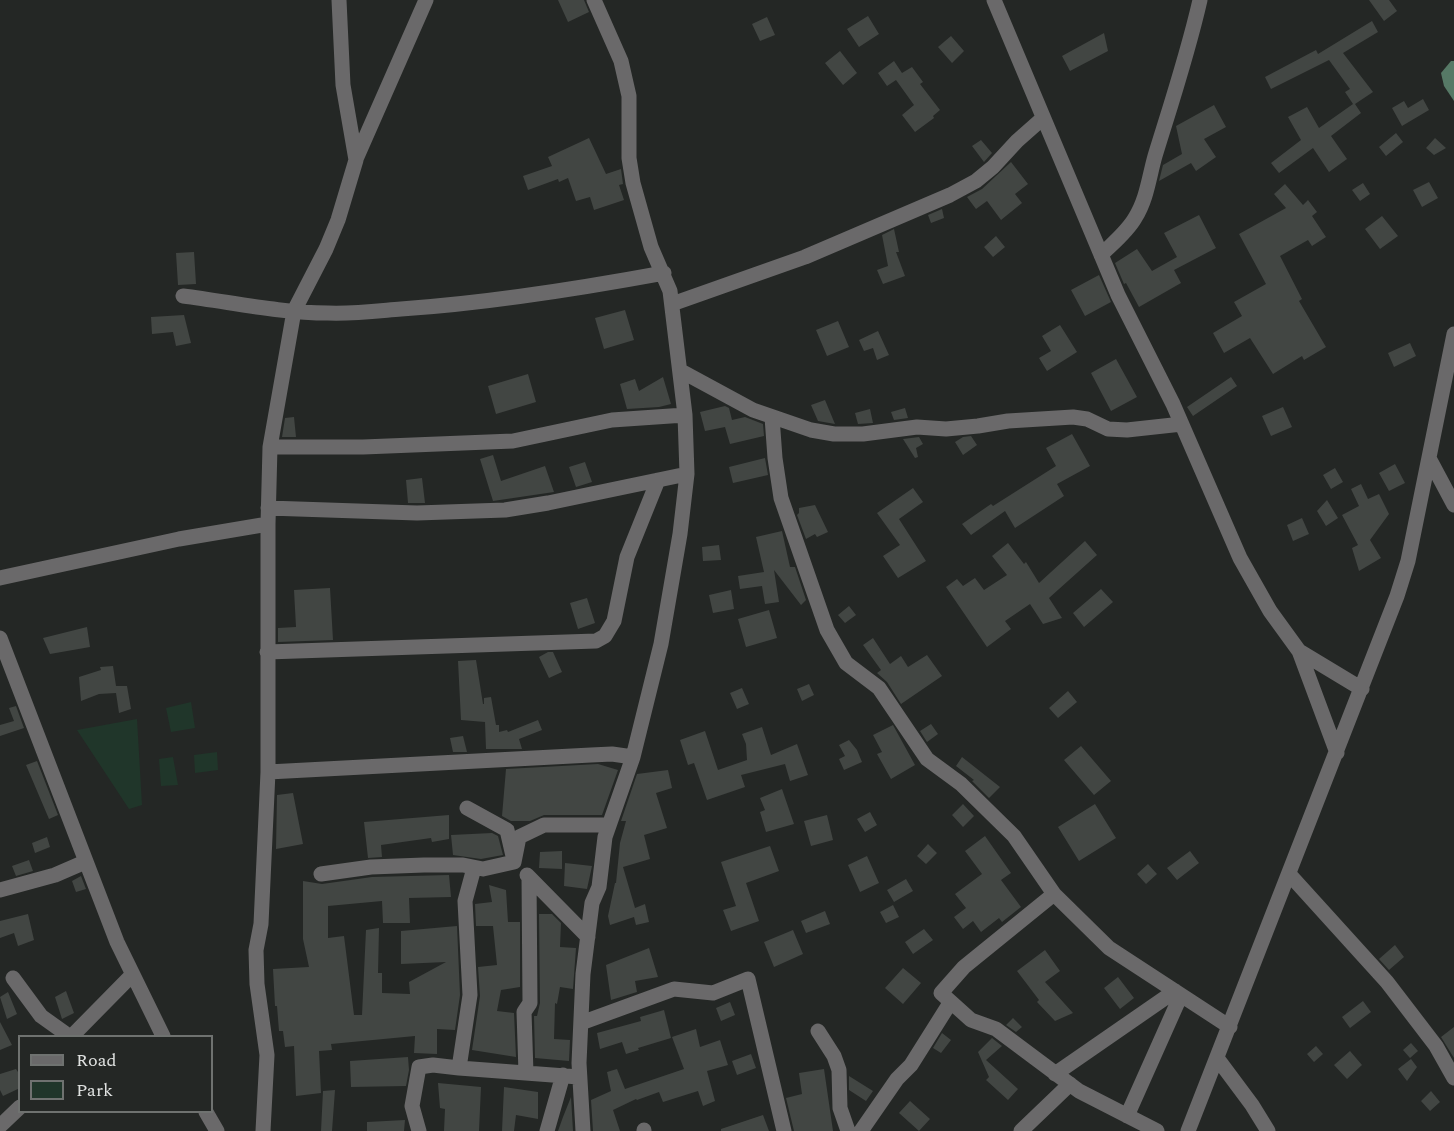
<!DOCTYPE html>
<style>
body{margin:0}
#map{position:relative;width:1454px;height:1131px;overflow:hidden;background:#242725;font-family:Spectral,serif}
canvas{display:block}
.legend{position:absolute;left:18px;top:1035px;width:195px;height:78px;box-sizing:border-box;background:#242725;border:2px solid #6f7270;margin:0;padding:8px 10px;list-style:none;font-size:18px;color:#e0e2e1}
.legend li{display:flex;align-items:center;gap:12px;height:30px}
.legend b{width:30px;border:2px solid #6f7270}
</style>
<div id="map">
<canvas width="1454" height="1131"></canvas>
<ul class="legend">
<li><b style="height:8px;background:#6a696a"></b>Road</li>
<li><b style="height:16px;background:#20362a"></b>Park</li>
</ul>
</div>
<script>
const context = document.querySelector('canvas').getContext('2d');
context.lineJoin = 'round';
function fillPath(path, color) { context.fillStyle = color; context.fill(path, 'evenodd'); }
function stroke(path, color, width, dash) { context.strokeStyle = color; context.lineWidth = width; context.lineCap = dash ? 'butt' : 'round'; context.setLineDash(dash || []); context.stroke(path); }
fillPath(new Path2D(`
 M191 702 195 728 171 732 166 708Z
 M137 719 142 805 129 809 77 730Z
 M217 752 218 770 195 773 194 755Z
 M173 757 178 785 161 786 159 759Z`), '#20362a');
fillPath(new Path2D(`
 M1451 61H1454V101L1444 86 1441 73Z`), '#567966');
fillPath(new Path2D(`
 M558 0H584L589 12 568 22Z
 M1369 0H1389L1397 11 1384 21Z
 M868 16 879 34 859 47 847 29Z
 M767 17 775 35 760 41 752 24Z
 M1372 21 1378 32 1343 53 1373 92 1355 104 1361 113 1331 136 1347 159 1329 172 1313 148 1279 173 1271 163 1301 140 1288 117 1307 107 1319 128 1353 104 1345 92 1350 89 1329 60 1271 89 1265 77 1316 50 1318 54Z
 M1104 33 1108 51 1070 71 1062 56Z
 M951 36 964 51 952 63 938 47Z
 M840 51 857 73 843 85 825 63Z
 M894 61 902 73 912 67 923 82 920 84 940 110 933 116 934 118 915 132 902 115 914 105 896 80 887 86 878 73Z
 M1423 99 1429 110 1402 126 1392 108 1404 101 1408 108Z
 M1214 105 1226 127 1204 139 1216 157 1196 171 1191 163 1159 181 1163 165 1182 154 1176 126Z
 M1396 133 1403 142 1386 156 1379 147Z
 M589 138 606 174 621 169 623 184 619 185 624 200 594 210 590 197 576 201 568 178 559 182 558 179 528 190 523 176 552 166 548 157Z
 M1435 138 1446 148 1434 155 1426 148Z
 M981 140 992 153 984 162 972 146Z
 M1011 162 1028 184 1015 194 1022 203 1001 220 987 201 976 209 967 197 982 189Z
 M1429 182 1438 198 1422 207 1413 190Z
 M1363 183 1370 194 1360 201 1352 190Z
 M1285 184 1303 205 1308 200 1317 212 1312 216 1326 237 1312 246 1308 240 1280 256 1302 299 1299 301 1326 347 1304 360 1302 356 1273 374 1250 338 1224 353 1213 333 1242 316 1234 302 1266 284 1239 234 1286 208 1274 194Z
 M942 209 944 218 931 223 928 215Z
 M1199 215 1216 248 1174 270 1181 283 1139 307 1126 283 1124 284 1115 263 1137 249 1152 271 1177 257 1164 233Z
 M1382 216 1398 236 1380 249 1365 229Z
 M894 229 899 252H896L905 276 883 284 877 270 888 266 882 235Z
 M996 236 1005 247 993 257 984 247Z
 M194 252 196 284 178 285 176 253Z
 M1099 275 1111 302 1085 316 1071 290Z
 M625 310 634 340 604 349 595 318Z
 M184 315 191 343 176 346 173 332 152 334 151 317Z
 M838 321 849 347 827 356 816 330Z
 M1060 325 1077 352 1047 371 1039 358 1051 351 1042 336Z
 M878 331 889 355 877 360 873 348 864 351 859 340Z
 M1410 343 1416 356 1394 367 1388 353Z
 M1116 359 1137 397 1111 411 1091 373Z
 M528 374 536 402 496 414 488 386Z
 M663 377 671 404 659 407 627 409 620 384 635 379 639 391Z
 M1231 377 1237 386 1193 416 1187 407Z
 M825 400 835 424 818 421 811 405Z
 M725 406 729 408 732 420 745 417 763 424 764 436 730 444 725 427 705 431 700 412Z
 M1283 407 1292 427 1271 436 1262 416Z
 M905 408 908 418 894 420 891 412Z
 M870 409 873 423 858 424 855 413Z
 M294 417 296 437H282L285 418Z
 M1072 434 1090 466 1057 484 1064 496 1015 528 1005 511 971 535 962 524 991 504 993 506 1056 466 1046 448Z
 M971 436 977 445 963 455 955 442 963 437Z
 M919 437 923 444 916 448 918 457 915 458 903 439Z
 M493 455 501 481 545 466 554 492 493 501 480 459Z
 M765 458 768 475 733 483 729 467Z
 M585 462 592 482 576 487 569 467Z
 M1395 464 1405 483 1389 491 1379 473Z
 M1335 468 1343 482 1331 489 1323 475Z
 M422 478 425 503H408L406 480Z
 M1361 484 1368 499 1379 494 1389 514 1370 540 1381 558 1359 571 1352 548 1358 545 1342 515 1359 506 1351 489Z
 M913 488 923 502 899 519 926 561 898 578 883 556 900 545 877 513Z
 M1327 500 1338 518 1326 526 1317 511Z
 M815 505 828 532 817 537 815 534 806 539 797 515 799 513V508Z
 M1302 518 1309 534 1293 541 1287 525Z
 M782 531 790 567H795L806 600 801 605 774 570 779 602 765 604 762 586 740 589 738 576 764 572 756 537Z
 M1085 541 1097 555 1049 598 1062 618 1043 624 1030 604 1005 621 1011 629 987 647 946 587 957 579 963 586 975 578 984 590 1007 575 992 556 1008 543 1024 564 1026 562 1039 583Z
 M719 545 721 560 703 561 702 547Z
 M330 588 333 640 278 642V628L296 627 294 590Z
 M1101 589 1113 602 1084 627 1073 613Z
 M731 590 734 609 713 613 709 595Z
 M587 598 595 623 578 629 570 603Z
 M849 606 856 615 845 623 838 615Z
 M769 610 777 638 746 647 738 619Z
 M87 627 90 647 50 654 43 638Z
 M873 638 890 664 901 656 908 667 927 655 942 676 901 704 887 682 877 673 881 670 863 645Z
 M548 652H553L562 672 549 678 539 657Z
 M476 660 483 704H484V698L491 697 496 725H499V732L507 730 508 732 538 720 542 730 519 739 522 749H486L485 722 461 720 458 661Z
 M113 666 116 686H127L131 709 119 713 116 693 99 694 81 701 79 677 101 670 100 667Z
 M809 684 814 695 802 701 797 689Z
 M742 688 749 704 737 709 730 693Z
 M1068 691 1077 702 1058 718 1049 708Z
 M16 706 24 728 0 736V725L14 721 9 708Z
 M931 724 938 734 927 742 920 731Z
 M893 725 915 765 891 779 877 754 882 752 873 735Z
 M762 727 771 755 797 744 808 775 790 781 785 764 741 775 745 787 707 800 694 763 688 765 680 740 705 731 718 770 747 760 746 744 742 734Z
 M463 736 467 752H453L450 738Z
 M849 740 857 750 862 762 844 770 839 759 845 756 839 745Z
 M1081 746 1111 781 1094 795 1064 760Z
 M962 757 1000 787 989 798 972 781 974 780 956 766Z
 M37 761 58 815 49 819 26 765Z
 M598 764 618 770 602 815H544L530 821H511L502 816 506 769Z
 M668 770 672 788 656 793 667 828 644 835 650 859 623 867 635 908 645 904 649 922 636 925 634 917 610 925 608 916 615 883H616L620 843 626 821H621L637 774Z
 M782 789 794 824 766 832 760 812 765 810 760 798Z
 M293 793 303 844 276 849 277 795Z
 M963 804 974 816 963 827 952 815Z
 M1095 804 1116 838 1079 861 1058 827Z
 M870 812 877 825 865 832 857 819Z
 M449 815V839L432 842 431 838 381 845 382 857 368 858 364 822Z
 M827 815 833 840 811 846 804 821Z
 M492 833 498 836 503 855 481 859 453 855 451 835Z
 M985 836 1011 873 1001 880 1021 907 1002 922 999 918 981 932 973 921 963 929 954 917 966 908 955 894 982 874 965 851Z
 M47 837 50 847 35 853 32 843Z
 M928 844 937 853 926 864 917 856Z
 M770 846 779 871 746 883 759 921 731 931 723 910 736 906 721 862Z
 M562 851V869L539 868 540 852Z
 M1190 851 1199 863 1177 880 1167 868Z
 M867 856 879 883 860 892 848 865Z
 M29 860 33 871 16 876 12 866Z
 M565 863 592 866 587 889 564 886Z
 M1148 864 1157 874 1146 884 1137 874Z
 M449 875 451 897 409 898 410 923H383L382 901 328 906V938L344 936 354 1015H362L366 930 379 928 378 973H382V993L410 994 409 982 446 962 401 964V931L457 926 460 995 455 1030 437 1029V1054L414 1053 415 1036 331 1044 332 1050 319 1051 321 1093 296 1096 294 1046 285 1047 283 1031H279L277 1006H275L273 969 309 967 303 939V881L322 884 372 877Z
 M81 876 86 889 76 892 72 881Z
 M906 879 913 891 894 902 887 890Z
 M489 885 506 890 508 922H520V987L501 990 497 1011 514 1013 516 1057 472 1050 480 996 478 967 497 965 493 926H476L475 904 492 902Z
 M893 905 899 917 886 923 880 912Z
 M825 911 830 924 806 933 801 921Z
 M28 914 34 940 18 946 14 933 0 938V921Z
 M539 914H552L561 923 560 947 576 948 573 989 560 987 557 1004 555 1003 554 1039 570 1040 569 1061 535 1058 534 1016H537L540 1003Z
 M924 929 933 940 913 954 905 942Z
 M793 930 803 954 774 967 764 942Z
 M1395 945 1404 957 1389 970 1379 959Z
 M649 948 658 977 635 981 637 992 611 1000 606 965Z
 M1045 950 1060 971 1045 982 1073 1013 1055 1021 1037 1002 1039 1000 1017 971Z
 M903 968 921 983 903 1004 885 988Z
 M1118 977 1134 998 1120 1009 1104 988Z
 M66 991 74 1013 62 1019 55 997Z
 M8 992 17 1014 7 1019 0 997Z
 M1363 1001 1371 1012 1350 1028 1342 1017Z
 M730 1002 735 1015 721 1021 716 1008Z
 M664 1010 671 1038 638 1048 639 1050 626 1054 622 1042 600 1049 597 1033 641 1021 640 1017Z
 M1013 1018 1022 1027 1016 1032 1006 1025Z
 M0 1022 12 1045 0 1050Z
 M1454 1027V1058L1441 1037Z
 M696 1029 700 1047 720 1040 728 1065 707 1071 715 1101 703 1106 698 1091 663 1102 659 1092 637 1100 636 1099 613 1110 620 1131H593L591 1100 611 1091 607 1072 617 1069 625 1089 684 1069 672 1037Z
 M942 1033 951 1040 941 1053 933 1048Z
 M992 1038 1002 1046 986 1060 1018 1089 1008 1100 986 1080 989 1077 978 1052Z
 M1411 1043 1418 1051 1410 1058 1403 1050Z
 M1316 1046 1323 1054 1314 1062 1307 1054Z
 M1350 1051 1362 1065 1347 1079 1334 1065Z
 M751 1054 756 1068 737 1075 732 1061Z
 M408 1057 409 1070 406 1086 351 1087 350 1061Z
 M1411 1059 1417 1067 1407 1081 1398 1069Z
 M16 1069 20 1075V1088L3 1096 0 1090V1074Z
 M824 1069 833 1131H794L786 1098 802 1094 799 1073Z
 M849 1076 873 1091 866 1101 849 1090Z
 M438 1083 481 1087 479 1131H444L445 1109 440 1108Z
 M504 1087 538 1092V1119L516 1115 514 1131H502Z
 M335 1090 332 1131H321L323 1091Z
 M1431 1091 1440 1102 1430 1111 1421 1101Z
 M571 1097 573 1131H558L563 1117Z
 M910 1101 930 1119 919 1131 899 1113Z
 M763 1115 769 1131H721V1129Z
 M405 1120 404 1131H367V1122Z`), '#424643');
stroke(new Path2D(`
 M994 0 1118 295 1173 404 1240 558 1270 611 1299 651 1337 753
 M356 159 426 0
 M1101 255C1113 243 1127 232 1135 218 1147 199 1149 177 1155 156 1171 104 1188 53 1200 0
 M183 296C231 302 280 313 328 313 353 314 377 311 401 309 490 303 577 289 664 273
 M672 304 805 257 950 195 976 181 993 167 1017 141 1043 118
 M681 371 753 410 811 430 834 434H863L917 427 946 429 978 426 1008 421 1073 417 1087 419 1108 429 1127 430 1182 424
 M772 417 775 458 781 498 827 630 846 663 879 688 927 759 961 784 1014 836 1054 894 1109 948 1230 1027
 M270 447H363L513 441 612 420 685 415
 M1430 460 1454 505
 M268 508 417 513 505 510 548 503 687 474
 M0 578 179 539 268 524
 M0 638 117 942 163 1036
 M1299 651 1362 689
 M267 652 596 641 605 636 614 621 627 557 658 480
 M268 772 591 755 612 754 633 757
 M467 808 507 830 513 856
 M474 868 465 901 470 995 459 1068 579 1077
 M321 874 371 867 424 865H463L483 869 514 862 519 837 544 825H608
 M527 875 588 937
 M1290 875 1387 982 1436 1046 1454 1078
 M0 890 55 875 85 862
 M1054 894 964 967 941 993 971 1020 996 1029 1079 1091 1157 1131
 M13 978 41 1016 69 1036
 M581 1023 674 989 713 993 748 979 784 1131
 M818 1031 834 1056 839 1070 840 1108 848 1131
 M72 1036 132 975
 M1217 1058 1252 1105 1268 1131
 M526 1073 524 1012 530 1003 529 877
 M1055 1074 1175 991
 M206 1112 217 1131
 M1127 1116 1181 995
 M0 1126 20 1107
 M644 1130V1131
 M263 1131 267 1055 257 984 256 950 261 924 268 772V524L270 447 294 311 326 249 338 220 356 160 343 85 339 0
 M419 1131 412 1106 419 1067 433 1065 459 1068
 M547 1131 563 1075
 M583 1131 579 1063 583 974 592 903 599 887 605 837 633 757 661 644 680 534 687 474 685 415 670 291 651 247 633 183 629 158V96L621 61 594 0
 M861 1131 897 1079 911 1065 950 1003
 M1021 1131 1070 1084
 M1188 1131 1397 596 1408 561 1454 334`), '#6a696a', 15);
</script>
